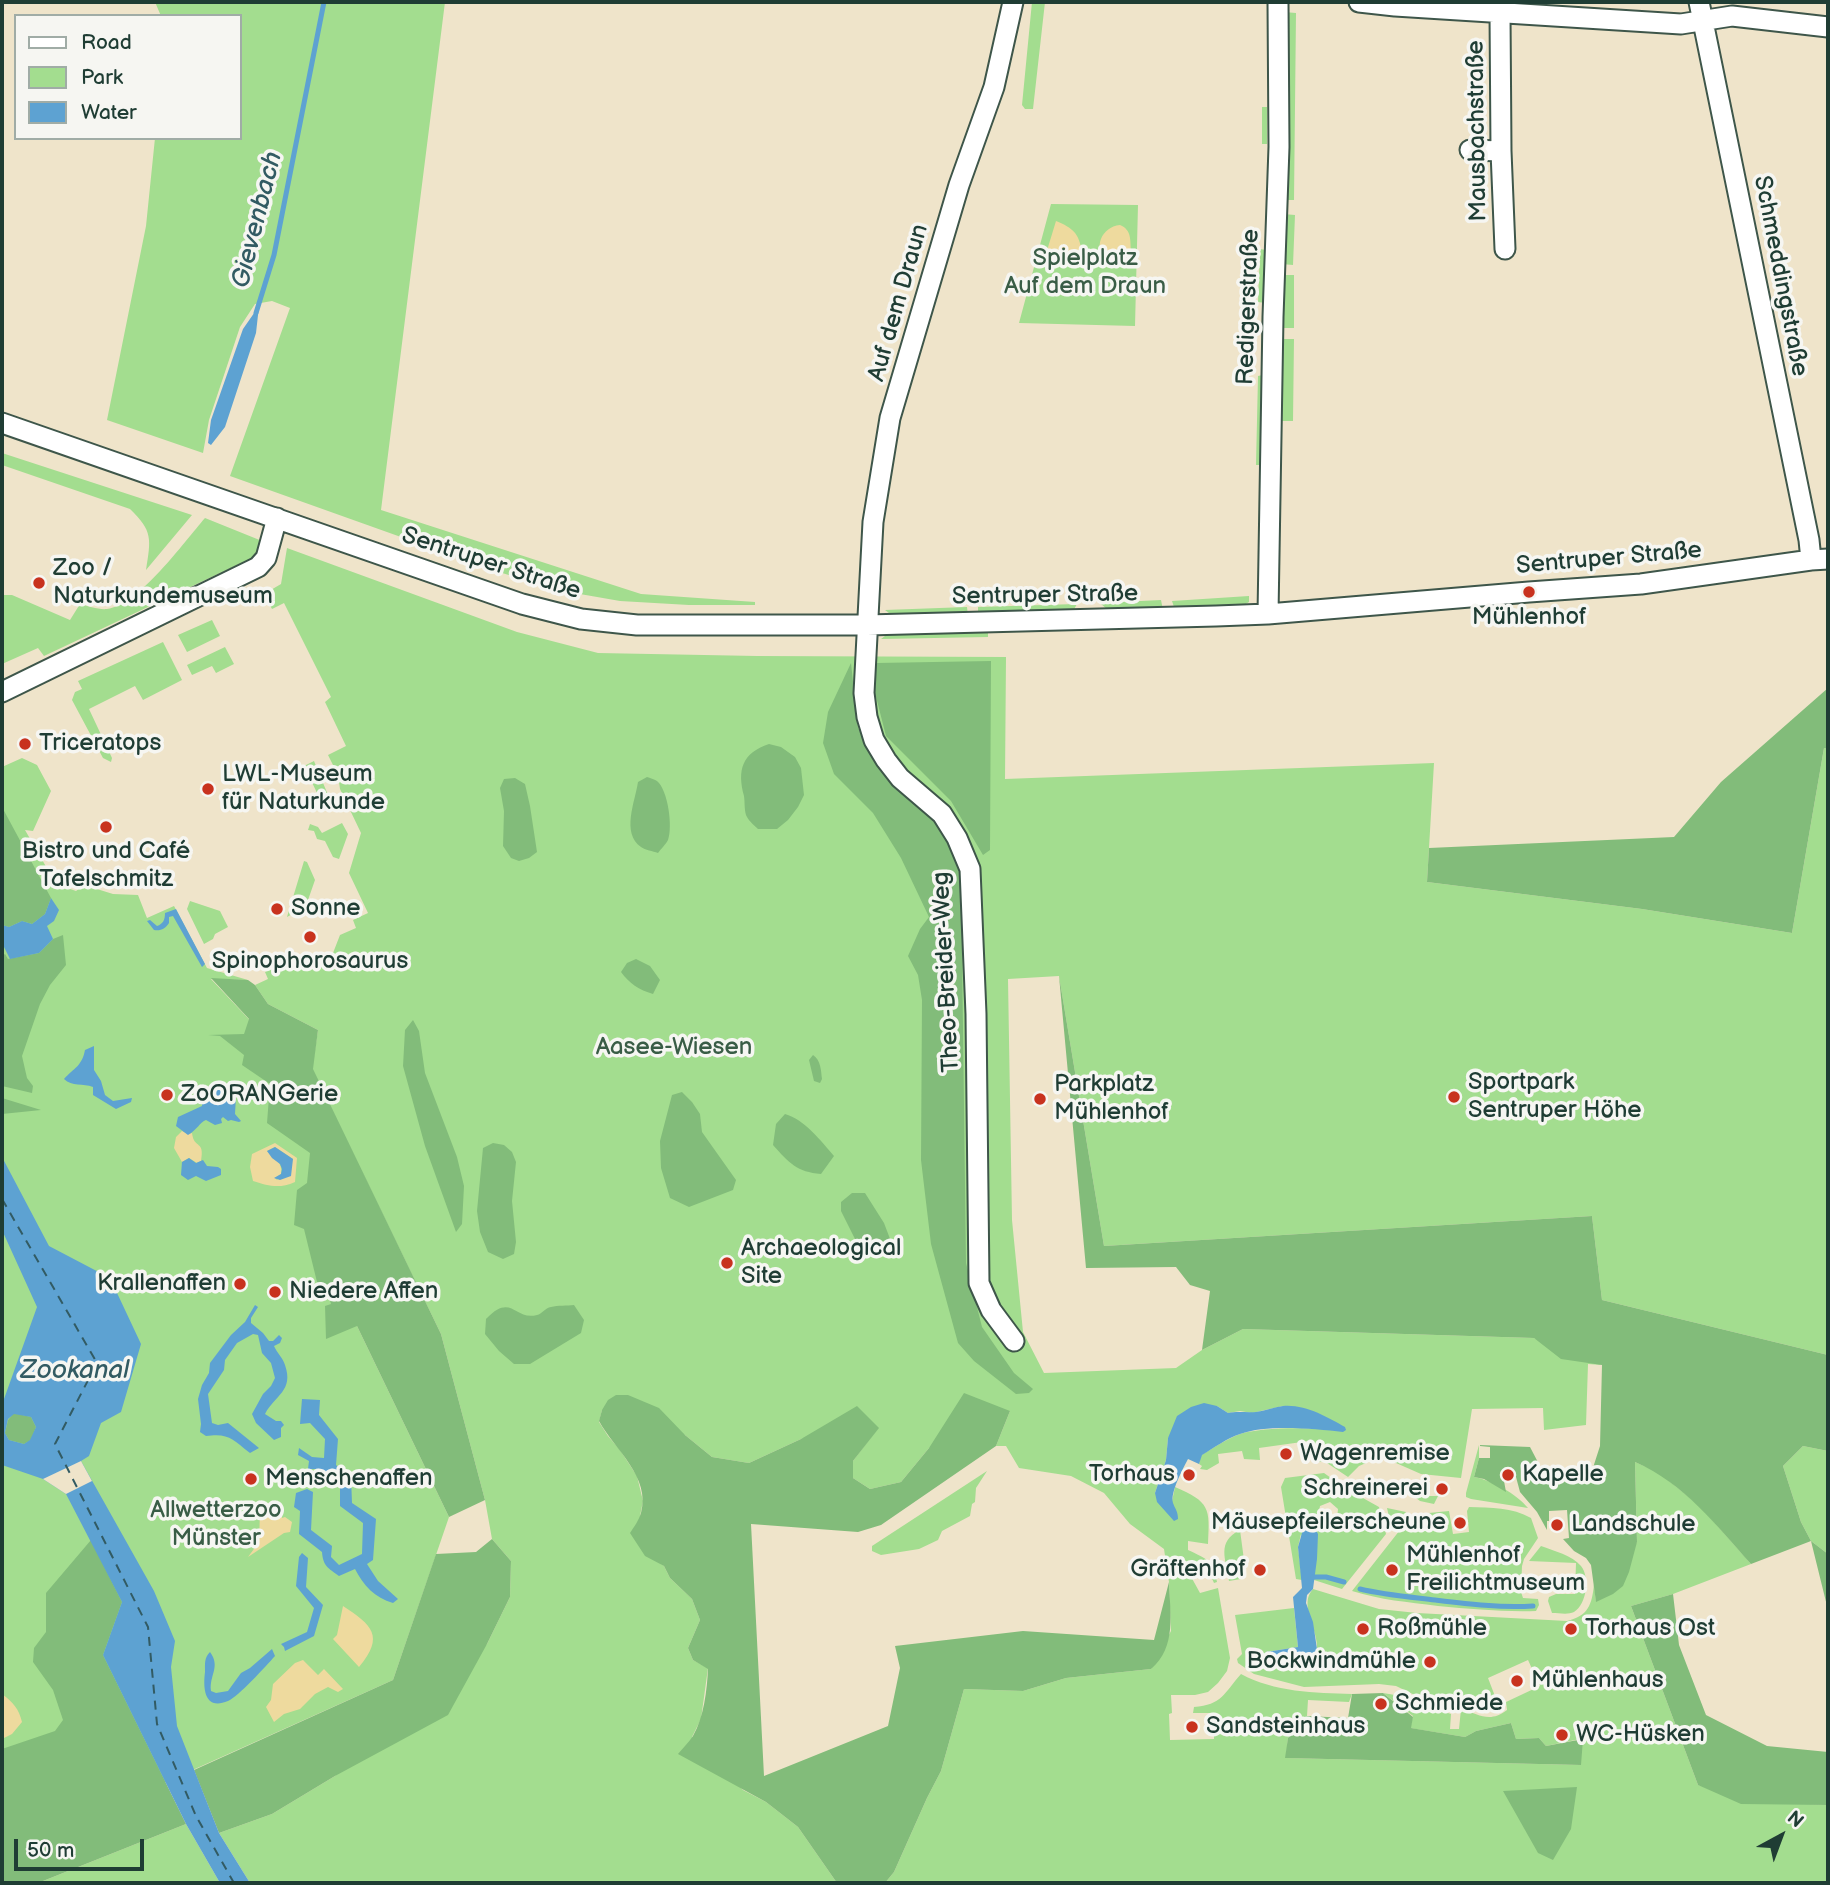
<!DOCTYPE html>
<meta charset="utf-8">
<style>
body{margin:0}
#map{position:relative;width:1830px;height:1885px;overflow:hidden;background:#efe4ca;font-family:"Balsamiq Sans",sans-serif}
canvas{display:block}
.frame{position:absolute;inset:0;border:4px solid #1f3d34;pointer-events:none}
.legend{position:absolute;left:14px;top:14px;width:228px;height:126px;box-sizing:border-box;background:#f6f6f2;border:2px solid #a0aca6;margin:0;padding:9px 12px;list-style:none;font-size:21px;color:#1f3d34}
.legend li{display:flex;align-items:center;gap:14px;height:35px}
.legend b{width:35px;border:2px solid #a0aca6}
.north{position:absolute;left:1746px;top:1801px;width:70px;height:70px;-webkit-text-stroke:5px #f6f6f2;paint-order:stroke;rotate:41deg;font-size:19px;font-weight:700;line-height:28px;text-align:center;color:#1f3d34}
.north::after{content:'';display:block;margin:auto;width:24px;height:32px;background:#1f3d34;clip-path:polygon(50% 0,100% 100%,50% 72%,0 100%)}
.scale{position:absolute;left:14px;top:1839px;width:130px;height:32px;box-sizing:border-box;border:4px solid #1f3d34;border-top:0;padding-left:9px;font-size:21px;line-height:24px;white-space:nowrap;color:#1f3d34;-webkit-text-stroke:5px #f6f6f2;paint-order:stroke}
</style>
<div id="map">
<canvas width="1830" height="1885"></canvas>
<div class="frame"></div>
<ul class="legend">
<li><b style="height:9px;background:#fff"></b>Road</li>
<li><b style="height:19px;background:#a3dd8f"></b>Park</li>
<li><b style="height:19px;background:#5da2d2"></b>Water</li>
</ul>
<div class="north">N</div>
<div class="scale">50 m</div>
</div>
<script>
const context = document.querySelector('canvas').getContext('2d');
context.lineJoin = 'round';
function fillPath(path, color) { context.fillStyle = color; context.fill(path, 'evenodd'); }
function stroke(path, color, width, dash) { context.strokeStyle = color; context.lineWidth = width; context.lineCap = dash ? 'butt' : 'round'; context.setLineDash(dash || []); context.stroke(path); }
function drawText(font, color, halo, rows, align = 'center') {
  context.font = font + ' "Balsamiq Sans",sans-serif'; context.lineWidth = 7; context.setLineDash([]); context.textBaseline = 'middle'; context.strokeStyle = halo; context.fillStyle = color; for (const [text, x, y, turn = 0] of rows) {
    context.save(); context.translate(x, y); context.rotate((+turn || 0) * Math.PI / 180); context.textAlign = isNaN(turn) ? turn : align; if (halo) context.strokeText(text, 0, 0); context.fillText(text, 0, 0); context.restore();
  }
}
fillPath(new Path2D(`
 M155 2H445L381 510 641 594 755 602V605H689L620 601 557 590 499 572 230 476 290 308 272 301 255 304 240 327 209 420 203 453 107 420 146 226 155 138H240V16H161Z
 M1032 2H1045L1033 109H1025L1022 105Z
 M1284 12 1296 13 1294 200H1282Z
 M1262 107H1267V144H1262Z
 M1051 204 1138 205 1135 326 1019 323Z
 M1283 214 1295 215 1293 265 1281 264Z
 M1260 249 1266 250 1265 303 1258 302Z
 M1281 275H1294V328H1281Z
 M1280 339H1294L1293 421H1280Z
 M1263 375 1262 465H1256L1258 376Z
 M2 453 192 515 146 570C151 539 153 531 130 509L2 465Z
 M205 518 262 541 254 557 44 656 38 648 2 664V595H12L70 620 80 604C88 606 99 610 107 609 139 605 184 542 205 518Z
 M287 548 517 632 598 653 757 656 1006 657 1005 779 1434 763 1427 882 1642 909 1792 933 1824 748 1828 749V1355L1602 1300 1592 1216 1104 1246 1059 976 1008 979 1012 1220 1023 1332 1044 1373 1176 1368 1202 1350 1243 1329 1534 1338 1602 1365 1588 1364 1586 1425 1544 1430 1543 1408 1472 1409 1461 1478 1421 1474 1371 1452 1366 1463 1359 1466 1348 1477 1324 1461 1313 1463 1309 1441 1259 1448 1260 1460 1244 1459 1242 1451 1218 1454 1219 1463 1207 1470 1200 1469 1202 1466 1199 1464 1201 1455C1214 1448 1226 1439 1240 1434 1261 1427 1315 1427 1337 1431L1283 1406 1252 1413 1240 1411 1228 1413 1217 1406 1168 1438 1166 1460 1155 1493 1172 1501 1175 1487C1210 1502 1210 1508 1208 1544L1188 1541V1550C1207 1559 1213 1560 1217 1582L1214 1583 1206 1565 1189 1573 1200 1593 1218 1588 1230 1658 1227 1671 1218 1683 1208 1692 1195 1695H1171L1172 1713 1169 1714 1170 1740 1214 1739V1713H1193L1194 1707C1222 1705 1224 1693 1241 1674 1274 1692 1315 1693 1352 1694L1349 1702 1308 1700 1307 1716 1288 1738 1286 1758 1581 1765 1580 1739 1546 1746 1539 1738 1516 1739 1511 1723 1476 1731 1465 1737 1410 1728 1413 1716 1383 1693 1395 1695 1416 1704 1443 1706 1445 1712 1451 1714 1450 1729H1459L1461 1709C1480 1715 1490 1723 1507 1710L1506 1702 1540 1686 1528 1660 1488 1678 1498 1704 1497 1710C1486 1714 1468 1707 1458 1701L1423 1699 1396 1686 1379 1684 1304 1687 1254 1674 1238 1663 1237 1659 1242 1654 1235 1615 1294 1608 1298 1647 1266 1652 1282 1667 1312 1662C1314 1657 1317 1651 1317 1645 1316 1626 1299 1604 1313 1589L1379 1609 1417 1613 1567 1621C1588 1616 1592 1605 1594 1584L1596 1601 1637 1542 1635 1462 1658 1472 1700 1506 1751 1564 1673 1594 1631 1606 1698 1785 1810 1804 1828 1805V1883H885L894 1872 927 1798 941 1771 964 1689 1023 1691 1066 1678 1151 1669 1171 1631 1169 1582 1164 1549 1130 1524 1104 1493 1071 1476 1019 1468 1006 1446H996L1010 1411 929 1448 901 1482 870 1489 853 1478V1461L878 1428 801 1439 749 1463 712 1457 685 1435 602 1410 599 1422 608 1436 620 1450 637 1476 643 1501 640 1516 660 1563 664 1566 670 1578 692 1599 700 1620 688 1648 693 1660 708 1668 701 1719 692 1737 743 1790 766 1802 798 1827 837 1883H250L219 1833 272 1814 335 1776 487 1644 510 1597 511 1561 492 1539 485 1500 441 1334 312 1069 318 1030 268 1004 255 985 268 979 265 972 291 959 294 961 314 953 325 956 333 953 340 935 356 928 353 920 368 913 349 873 361 833 340 789 338 775 328 755 346 746 325 702 331 697 284 603 272 609 264 594 281 584Z
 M1249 596V602L1239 608 1206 610V606L1174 607 1172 601Z
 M1161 600 1163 610 1109 611 1100 603Z
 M1077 604 1072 613 978 614V607Z
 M967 607 968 616H893L885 610Z
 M212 620 220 636 187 652 178 635Z
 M893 630H988V637L881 639Z
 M163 642 182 680 143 700 135 686 89 709 112 758 111 762 103 758 72 700 75 692 82 689 78 681Z
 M225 647 234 664 216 673 212 666 192 675 187 665Z
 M22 758 37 765 51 791 33 831 25 830 56 884 76 891 84 885 113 894 138 895 147 918 174 906 207 968 248 980 211 979 309 1083 357 1326 449 1517 393 1680 166 1782 2 1840V791L3 790 2 770V767Z
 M314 761 328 795 320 799 304 766Z
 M342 823 348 834 339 859 333 857 325 841 317 839 314 831 308 830 310 824 318 827 322 833Z
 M304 861 307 862 315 880 308 900 310 904 287 917Z
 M190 901 220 911 228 927 215 934 213 939 204 944 187 909Z
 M1479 1445V1458L1474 1477C1491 1480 1517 1494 1528 1508L1471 1499 1466 1497V1493Z
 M1803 1446 1828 1451V1554L1811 1541 1801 1522 1783 1466Z
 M987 1471 976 1488 975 1502 972 1504 970 1516 942 1531 938 1540 919 1549 881 1555 872 1551V1546Z
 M1324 1473 1345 1488 1379 1507 1386 1534 1342 1589 1314 1580 1301 1534 1298 1547 1302 1580 1296 1579 1281 1487 1285 1478ZM1330 1502 1338 1509 1337 1519 1327 1523 1318 1517 1320 1506Z
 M1422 1483 1429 1496H1438L1434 1504 1420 1501 1416 1498Z
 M1469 1507C1491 1508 1512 1507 1531 1518L1538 1538 1524 1559 1522 1566 1521 1592 1523 1598 1538 1599 1539 1605 1536 1611C1503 1612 1471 1609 1438 1606 1407 1602 1381 1600 1352 1591L1407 1521 1419 1514 1449 1511 1453 1534 1469 1532 1467 1511Z
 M1387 1508 1406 1512 1392 1530Z
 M1240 1530 1244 1560 1238 1562 1241 1579 1229 1581C1226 1559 1216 1542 1240 1530Z
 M1541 1546C1554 1551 1572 1555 1581 1566 1590 1577 1587 1604 1574 1612 1568 1615 1559 1613 1552 1613L1548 1601 1549 1597 1556 1594H1575L1576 1563 1529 1561Z
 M186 1824 220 1883H38Z`), '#a3dd8f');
fillPath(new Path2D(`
 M991 661 990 850 983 855 951 801 886 736 874 689 876 663Z
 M851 663 858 728 895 784 940 818 961 872 966 1263 982 1327 1014 1373 1033 1389 1029 1393 1016 1394 974 1361 958 1343 931 1244 921 1160 922 1000 918 975 908 956 920 929 929 917 901 858 873 813 834 774 823 743 828 712Z
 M1828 688V749L1824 748 1792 933 1642 909 1427 882 1429 848 1674 837 1721 782Z
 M769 744 781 747 795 757 801 768 804 795 798 807 788 820 777 829H758C755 826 749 821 747 817 744 812 745 802 744 796 737 770 742 753 769 744Z
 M647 777C650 778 654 779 657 781 668 790 673 827 668 840 666 844 661 849 658 853 653 851 645 850 641 847 621 833 635 802 638 782Z
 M515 778 525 784 530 806 537 852 529 858 519 861 511 858 503 846 504 811 500 788 504 779Z
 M2 807 51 898 45 914 32 924 22 921 9 927 2 925Z
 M63 935 66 965 50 985 40 1004 22 1056 27 1078 33 1086 32 1093 2 1086V956L5 954 8 959 39 953 53 939Z
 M636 959 650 966 660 980 653 994C639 990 629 983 621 972L627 963Z
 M1059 976 1104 1246 1592 1216 1602 1300 1828 1355V1451L1803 1446 1783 1466 1801 1522 1811 1541 1828 1554V1610L1811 1541 1751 1564C1716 1525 1685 1484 1635 1462L1637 1542 1629 1572 1623 1586 1613 1594 1596 1602 1591 1565 1586 1558 1574 1551 1563 1539 1569 1538 1567 1510 1549 1511V1521H1547V1530L1537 1512 1520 1492 1516 1477 1504 1481 1506 1492 1484 1479 1474 1477 1479 1458H1490V1447L1480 1446V1445L1530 1447 1541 1468 1590 1477 1600 1446 1602 1365 1561 1359 1534 1338 1243 1329 1202 1350 1210 1291 1190 1285 1176 1267 1086 1268Z
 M211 978 248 980 255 985 268 1004 318 1030 313 1069 441 1334 485 1500 449 1517 357 1326 326 1339 325 1306 331 1304 326 1284 317 1282 304 1229 294 1225 297 1190 307 1183 310 1153 267 1123 270 1084 242 1065 244 1055 220 1036 208 1035 244 1034 249 1019Z
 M413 1020 419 1031 425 1073 457 1157 464 1186 462 1224 456 1232 425 1146 403 1066 405 1030Z
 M813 1055C821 1060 821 1071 822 1079L820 1083 814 1081 809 1060Z
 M682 1092 692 1102 700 1114 702 1132 736 1180 733 1190 689 1207 670 1198 661 1168 660 1141 672 1095Z
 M2 1098 41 1110 2 1114Z
 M785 1114C804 1119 821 1141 834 1156L821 1174C797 1172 789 1163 773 1145L776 1124Z
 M493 1143 504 1145 512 1152 516 1162 512 1201 516 1242 514 1254 503 1259 488 1252 480 1232 477 1211 483 1148Z
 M852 1193H865L884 1223 895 1252 890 1257 869 1250 855 1239 841 1211V1202Z
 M574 1305 584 1320 581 1333 530 1364H514L499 1351 485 1334 486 1319C512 1292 514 1321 537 1315 542 1314 545 1308 551 1307 558 1305 567 1306 574 1305Z
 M964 1393 1010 1411 996 1446 881 1525 858 1532 751 1524 764 1776 888 1726 900 1668 895 1646 1023 1631 1154 1640 1169 1582C1170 1613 1177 1647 1151 1669L1066 1678 1023 1691 964 1689 941 1771 927 1798 894 1872 885 1883H837L798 1827 766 1802 678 1754C683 1748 689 1742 693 1736 704 1717 707 1690 708 1669L693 1660 688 1648 700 1620 692 1599 670 1578 664 1566 645 1556 630 1533C634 1527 639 1520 641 1513 651 1477 615 1450 599 1421L602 1410 608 1400 616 1395H628L659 1408 685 1435 712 1457 749 1463 801 1439 857 1406 879 1428 853 1461V1478L870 1489 901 1482 929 1448Z
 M14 1413 31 1417 36 1427 31 1440 24 1444 9 1440 5 1433 8 1420Z
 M492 1539 511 1561 510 1597 487 1644 448 1715 335 1776 272 1814 219 1833 194 1770 393 1680 436 1554 476 1552Z
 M91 1540 122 1602 103 1655 186 1824 38 1883H2V1749L55 1731 63 1720 53 1690 33 1662 34 1648 46 1632V1593Z
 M1673 1594 1679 1645 1706 1715 1767 1746 1828 1752V1805L1741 1804 1698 1785 1631 1606Z
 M1383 1693 1413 1717 1411 1728 1465 1737 1476 1731 1511 1723 1516 1739 1539 1738 1546 1746 1583 1739 1581 1765 1285 1758 1288 1738 1307 1716 1348 1718 1352 1694Z
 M1577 1787 1571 1829 1553 1860 1538 1853 1503 1791Z`), '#82bc7a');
fillPath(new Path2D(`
 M1056 221C1073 228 1079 233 1082 252L1070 263 1045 257Z
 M1120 225C1132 230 1130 240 1131 251L1122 262H1106C1093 248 1101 227 1120 225Z
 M182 1131 188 1134 192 1133C194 1150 205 1139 201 1161L197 1163 189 1158 182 1162 174 1148 176 1137Z
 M275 1143 297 1158 295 1182C279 1189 269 1186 253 1181L250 1167 252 1154ZM275 1147 293 1159 277 1180 275 1178 281 1174C283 1163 275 1158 267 1151Z
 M272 1507 282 1514V1518L285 1517 292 1522 290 1532 284 1533 248 1557 259 1542 260 1512Z
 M343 1606C372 1625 385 1636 359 1667L333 1639 337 1635Z
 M303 1660 318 1675 324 1669 343 1689 338 1692 328 1687 315 1694 300 1709 284 1714 274 1722 266 1707 271 1700 273 1684 295 1663Z
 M2 1694C13 1702 19 1709 22 1722L12 1734 2 1739Z`), '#eeda9e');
fillPath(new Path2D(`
 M259 306 256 333 225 427 211 445 208 443 211 420 243 329Z
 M51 898 59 910 54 921 47 926 53 939 39 953 10 959 2 943V925L9 927 22 921 32 924 45 914Z
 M176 909 205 964 202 967 173 916 169 917V923C165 929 161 931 154 930L147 921 150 920 157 926C163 924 165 920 165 913Z
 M94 1046V1070L101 1081 105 1095 113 1101 132 1098 131 1102 116 1109 93 1095V1087C83 1083 72 1087 64 1079 74 1068 82 1066 85 1050Z
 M223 1087 236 1096 235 1114 241 1121 239 1122 231 1120 228 1121 223 1117 221 1119 222 1123 215 1125 206 1120C200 1122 197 1130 188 1135L176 1126 178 1117 202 1106 203 1097Z
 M275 1147 293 1159 291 1176 280 1180 274 1178 281 1174 282 1169 280 1164 272 1158 267 1151Z
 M2 1157 49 1246 110 1278 141 1344 121 1412 101 1423 89 1456 81 1461 154 1591 175 1641 171 1667 177 1726 219 1833 250 1883H220L186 1824 103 1655 122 1602 66 1494 43 1479 2 1465V1400L4 1399 37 1307 2 1230ZM14 1414 31 1417 36 1427 30 1440 24 1444 9 1440 5 1433 8 1419Z
 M189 1158 196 1163 203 1160 207 1166 218 1167 221 1169V1175L206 1181 196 1176 188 1180 181 1175 182 1162Z
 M255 1305 258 1307 251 1318V1323L263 1333 269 1341H273L279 1335 282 1338 280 1343 274 1346C277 1353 283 1358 285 1365 294 1391 275 1395 265 1414L276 1421H281L284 1425 281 1428V1437L274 1440 256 1423 252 1414 263 1394 271 1386 275 1378 271 1363 262 1353 258 1335 253 1334 237 1343 225 1360 224 1370 208 1394 212 1423 218 1425 228 1423 259 1448 250 1453C232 1439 229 1433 206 1436L200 1432 201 1424 198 1399 202 1385 209 1373 210 1363 231 1335 245 1322Z
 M302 1399 320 1400 319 1415 338 1439 336 1465 351 1477 352 1503 376 1519 373 1560 367 1564 378 1581 398 1599 393 1603C375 1598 363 1585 355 1569L339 1576C328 1568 323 1566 322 1552L299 1534 300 1511 294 1507 296 1493 307 1489 313 1492 311 1530 332 1546 331 1557 339 1565 362 1554 363 1523 340 1506V1481L321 1469H308L309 1461 298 1455 299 1448 312 1457 324 1458 325 1439 310 1423 300 1424Z
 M1204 1403 1217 1406 1228 1413C1238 1411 1247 1413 1256 1412 1265 1411 1274 1407 1283 1406 1305 1404 1327 1417 1345 1427L1346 1430 1343 1432C1314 1429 1268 1424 1240 1434 1227 1438 1214 1448 1202 1455L1199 1464 1188 1459C1183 1469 1170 1492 1173 1503 1175 1509 1178 1511 1178 1519L1174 1521 1157 1502 1155 1493 1166 1460 1168 1438 1177 1416 1191 1407Z
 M1313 1525 1318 1534 1317 1559 1313 1589 1307 1595 1306 1603 1313 1622 1318 1656C1306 1670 1277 1671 1264 1658L1266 1652 1298 1647 1293 1597 1302 1588 1298 1547 1304 1526Z
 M302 1553 308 1558 306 1587 323 1605 314 1636 285 1651 284 1647 281 1644 307 1632 314 1608 296 1586 299 1557Z
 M272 1649 275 1656C266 1666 238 1697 228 1701 204 1711 203 1688 205 1672 205 1664 204 1658 210 1652 221 1667 209 1675 211 1691L216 1693 228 1691 241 1673 250 1668Z`), '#5da2d2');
fillPath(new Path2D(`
 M81 1461 92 1481 66 1494 43 1479Z`), '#efe4ca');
stroke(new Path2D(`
 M256 313 274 255 324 2
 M1313 1577H1326L1344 1582
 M1360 1589C1385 1595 1410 1597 1435 1600 1468 1604 1500 1608 1533 1606`), '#5da2d2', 5);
stroke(new Path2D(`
 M2 1199 97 1363 55 1444 148 1627 157 1724 196 1816 234 1883`), '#325b63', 2, [9, 7]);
const street = new Path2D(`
 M1013 2 994 87 959 185 890 418 873 522 864 693 867 717 874 740 886 760 900 778 942 814 957 838 970 869 976 1014 979 1283 991 1310 1014 1341
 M1359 2 1395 6 1681 24 1732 16 1828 27
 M1699 2 1809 540 1811 560
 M1500 13 1501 151 1505 249
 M1470 150 1501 151
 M2 423 522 604 581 619 637 625H867L1216 616 1268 614 1529 592 1641 584 1811 560 1828 559
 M1268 614 1273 317 1279 147 1278 2
 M2 692 258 567 266 558 277 518`);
stroke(street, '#3e564a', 23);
stroke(street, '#fff', 19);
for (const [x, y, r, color] of [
 [39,583,7,"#c8321e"],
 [1529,592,7,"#c8321e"],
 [25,744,7,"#c8321e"],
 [208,789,7,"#c8321e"],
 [106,827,7,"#c8321e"],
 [277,909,7,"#c8321e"],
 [310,937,7,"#c8321e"],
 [167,1095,7,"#c8321e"],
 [1454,1097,7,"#c8321e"],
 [1040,1099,7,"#c8321e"],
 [727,1263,7,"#c8321e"],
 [240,1284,7,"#c8321e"],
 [275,1292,7,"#c8321e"],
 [1286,1454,7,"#c8321e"],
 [1189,1475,7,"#c8321e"],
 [1508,1475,7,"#c8321e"],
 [251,1479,7,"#c8321e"],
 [1442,1489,7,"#c8321e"],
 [1460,1523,7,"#c8321e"],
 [1557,1525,7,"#c8321e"],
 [1260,1570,7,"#c8321e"],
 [1392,1570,7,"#c8321e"],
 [1363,1629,7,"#c8321e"],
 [1571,1629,7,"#c8321e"],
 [1430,1662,7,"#c8321e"],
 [1517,1681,7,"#c8321e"],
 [1381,1704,7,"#c8321e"],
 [1192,1727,7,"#c8321e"],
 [1562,1735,7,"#c8321e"]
]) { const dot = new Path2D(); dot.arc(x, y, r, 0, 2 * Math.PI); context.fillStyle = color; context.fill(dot); stroke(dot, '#f6f6f2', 2.5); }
drawText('24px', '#1f3d34', '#f6f6f2', [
 ["Mausbachstraße",1478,131,-91],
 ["Schmeddingstraße",1780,276,79],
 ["Auf dem Draun",899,303,-74],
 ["Redigerstraße",1249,307,-88],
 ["Sentruper Straße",1609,559,-5],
 ["Sentruper Straße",491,564,18],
 ["Sentruper Straße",1045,596,-1],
 ["Theo-Breider-Weg",947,972,-93]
]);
drawText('24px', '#395d46', '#f6f6f2', [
 ["Spielplatz",1085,259],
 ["Auf dem Draun",1085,287],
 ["Aasee-Wiesen",674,1048],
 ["Allwetterzoo",216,1511],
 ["Münster",216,1539]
]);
drawText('24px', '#1f3d34', '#f6f6f2', [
 ["Zoo /",53,569],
 ["Naturkundemuseum",53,597],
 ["Mühlenhof",1529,618,"center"],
 ["Triceratops",39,744],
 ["LWL-Museum",222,775],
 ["für Naturkunde",222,803],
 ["Bistro und Café",106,852,"center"],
 ["Tafelschmitz",106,880,"center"],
 ["Sonne",291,909],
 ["Spinophorosaurus",310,962,"center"],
 ["Sportpark",1468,1083],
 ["Sentruper Höhe",1468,1111],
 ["Parkplatz",1054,1085],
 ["Mühlenhof",1054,1113],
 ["ZoORANGerie",181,1095],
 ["Archaeological",741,1249],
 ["Site",741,1277],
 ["Krallenaffen",226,1284,"right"],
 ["Niedere Affen",289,1292],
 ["Wagenremise",1300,1454],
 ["Torhaus",1175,1475,"right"],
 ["Kapelle",1522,1475],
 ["Menschenaffen",265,1479],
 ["Schreinerei",1428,1489,"right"],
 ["Mäusepfeilerscheune",1446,1523,"right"],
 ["Landschule",1571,1525],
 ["Mühlenhof",1406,1556],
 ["Freilichtmuseum",1406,1584],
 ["Gräftenhof",1246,1570,"right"],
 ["Roßmühle",1377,1629],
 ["Torhaus Ost",1585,1629],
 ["Bockwindmühle",1416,1662,"right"],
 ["Mühlenhaus",1531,1681],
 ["Schmiede",1395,1704],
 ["Sandsteinhaus",1206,1727],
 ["WC-Hüsken",1576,1735]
], 'left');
drawText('italic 26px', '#325b63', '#f6f6f2', [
 ["Gievenbach",258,220,-76],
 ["Zookanal",75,1371]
]);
</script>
